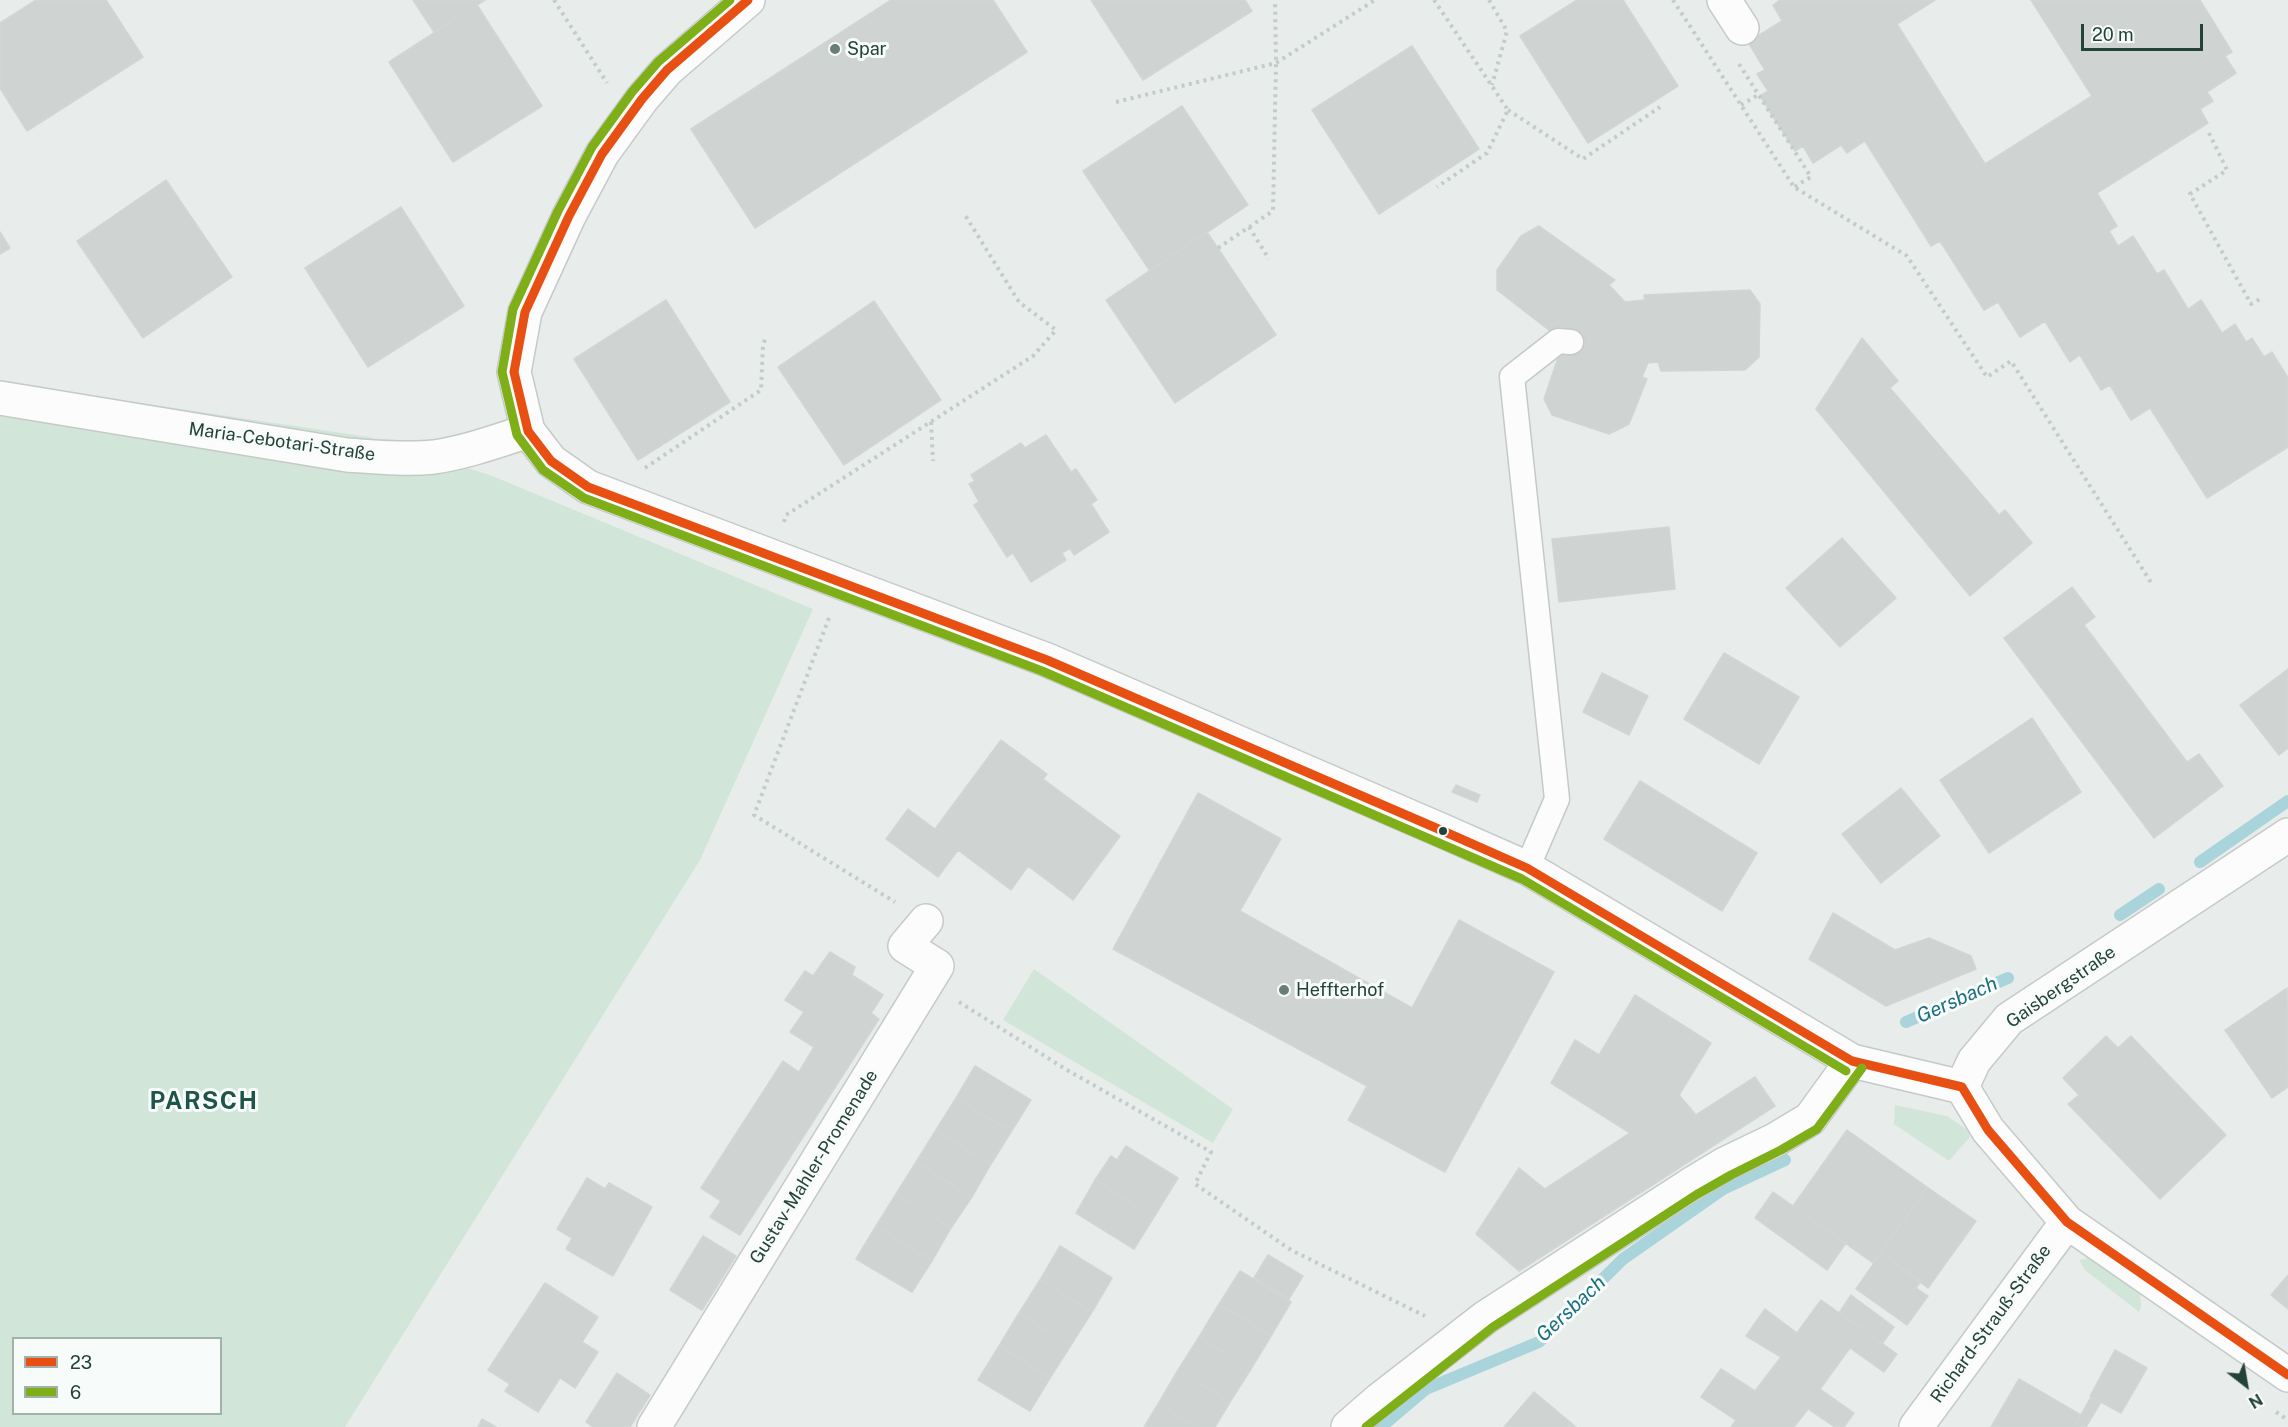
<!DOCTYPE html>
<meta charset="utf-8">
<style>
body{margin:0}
#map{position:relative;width:2288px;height:1427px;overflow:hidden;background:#e8edeb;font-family:"Public Sans",sans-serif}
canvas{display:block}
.legend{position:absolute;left:12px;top:1337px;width:210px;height:78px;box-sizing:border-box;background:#f7fbf9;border:2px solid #a3b1ad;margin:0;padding:8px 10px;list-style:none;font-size:18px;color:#24423a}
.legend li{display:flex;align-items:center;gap:12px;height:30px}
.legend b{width:30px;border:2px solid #a3b1ad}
.north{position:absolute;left:2216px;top:1355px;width:60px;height:60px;-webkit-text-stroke:4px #f7fbf9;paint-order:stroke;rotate:149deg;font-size:16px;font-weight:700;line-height:24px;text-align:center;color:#24423a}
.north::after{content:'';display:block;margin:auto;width:21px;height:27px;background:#24423a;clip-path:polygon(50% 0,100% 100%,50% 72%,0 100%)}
.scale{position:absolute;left:2081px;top:24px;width:122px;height:27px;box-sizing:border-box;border:3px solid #24423a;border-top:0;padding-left:8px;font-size:18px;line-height:21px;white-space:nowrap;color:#24423a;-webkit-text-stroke:4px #f7fbf9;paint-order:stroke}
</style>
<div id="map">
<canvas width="2288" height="1427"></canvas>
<ul class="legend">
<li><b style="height:8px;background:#e75012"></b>23</li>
<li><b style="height:8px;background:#7eae18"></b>6</li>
</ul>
<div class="north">N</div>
<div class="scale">20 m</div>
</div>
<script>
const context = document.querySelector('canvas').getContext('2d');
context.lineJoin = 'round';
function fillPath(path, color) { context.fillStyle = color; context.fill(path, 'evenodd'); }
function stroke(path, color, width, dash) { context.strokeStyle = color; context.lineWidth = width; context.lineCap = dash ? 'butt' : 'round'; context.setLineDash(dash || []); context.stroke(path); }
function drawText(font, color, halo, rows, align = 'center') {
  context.font = font + ' "Public Sans",sans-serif'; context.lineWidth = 6; context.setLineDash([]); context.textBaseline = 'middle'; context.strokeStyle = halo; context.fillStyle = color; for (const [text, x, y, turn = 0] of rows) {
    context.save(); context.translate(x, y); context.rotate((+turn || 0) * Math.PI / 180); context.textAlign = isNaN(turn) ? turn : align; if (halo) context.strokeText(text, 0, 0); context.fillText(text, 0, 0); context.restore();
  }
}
fillPath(new Path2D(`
 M0 390 60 391 369 437 490 475 813 609 700 860 345 1427H0ZM14 1338H220V1414H14Z
 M1034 969 1233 1109 1213 1143 1003 1020Z
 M1895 1105 1947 1116 1968 1130 1970 1137 1949 1161 1894 1124Z
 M2088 1258 2095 1259 2140 1293 2141 1307 2139 1312 2085 1270 2079 1260Z`), '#d1e6d8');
stroke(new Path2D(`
 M2200 862 2288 801
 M2120 915 2159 889
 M1906 1022 2008 978
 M1381 1427 1426 1389 1539 1342 1623 1259 1723 1189 1785 1160`), '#a9d4db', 12);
const building = new Path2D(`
 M36 0H106L143 57 27 131 0 88V23Z
 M413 0H485L434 32Z
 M891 0H993L1027 52 755 228 691 129Z
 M1091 0H1245L1252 11 1143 80Z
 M1577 0H1623L1678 86 1588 143 1520 36Z
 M1780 0H1935L1897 24 1985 164 2092 96 2031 0H2200L2232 52 2225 56 2236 73 2207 92 2213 101 2200 109 2208 123 2097 193 2117 226 2109 231 2118 246 2133 236 2157 274 2164 270 2188 309 2201 300 2222 333 2235 324 2246 342 2252 338 2264 357 2272 352 2288 378V447L2207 498 2150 408 2131 420 2110 385 2101 390 2080 355 2070 362 2045 321 2020 337 1998 302 1984 310 1940 241 1931 246 1865 141 1847 153 1841 145 1813 163 1803 146 1795 151 1760 96 1768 91 1757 74 1765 70 1748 42 1782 21 1773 5Z
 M477 5 542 106 453 162 389 62Z
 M1412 46 1479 149 1379 214 1312 110Z
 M1182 106 1248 205 1150 271 1083 171Z
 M166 180 232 277 143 338 77 241Z
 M401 207 464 306 368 367 305 268Z
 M1539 226 1615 280 1609 285 1625 302 1645 300 1644 295 1750 290 1760 304 1759 357 1745 370 1661 371 1658 362 1648 363 1642 377 1647 379 1629 424 1609 434 1552 415 1544 399 1561 349 1572 337 1560 329 1554 334 1497 290V270L1521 236Z
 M0 232 10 248 0 254Z
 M1207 232 1276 335 1175 403 1106 300Z
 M666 300 730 402 638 460 574 359Z
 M874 301 941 400 844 465 778 367Z
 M1862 338 1898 381 1890 388 1999 515 2005 510 2032 543 1970 596 1816 409Z
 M1046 435 1071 472 1076 469 1097 500 1091 504 1109 532 1074 555 1070 548 1062 553 1066 560 1031 582 1013 553 1007 557 974 505 979 502 969 484 975 481 971 475 1021 443 1025 448Z
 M1669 527 1675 589 1559 602 1552 539Z
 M1842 538 1896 598 1840 647 1786 588Z
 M2072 587 2095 617 2084 625 2187 762 2199 754 2223 786 2154 838 2004 638Z
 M1724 653 1799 697 1759 764 1684 719Z
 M2288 669V748L2279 755 2240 705Z
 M1602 673 1648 696 1629 735 1583 712Z
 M2032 718 2081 792 1989 853 1940 780Z
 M1001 740 1047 774 1043 779 1120 836 1073 900 1028 866 1011 890 958 850 938 877 886 839 908 809 935 829Z
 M1640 781 1757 853 1722 911 1604 839Z
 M1456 785 1480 795 1477 802 1452 792Z
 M1901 788 1940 836 1881 883 1842 834Z
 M1198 793 1281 839 1240 911 1412 1008 1459 920 1554 972 1445 1172 1348 1120 1367 1086 1113 949Z
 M1833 913 1895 950 1929 938 1971 956 1976 969 1886 1006 1809 959Z
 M830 952 855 967 852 975 883 995 871 1013 879 1019 740 1235 710 1217 721 1201 701 1188 783 1061 799 1072 814 1047 790 1032 804 1012 785 1000 805 971 813 976Z
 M2287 988 2288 1087 2272 1098 2225 1030Z
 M1635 995 1711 1043 1679 1095 1696 1115 1755 1077 1775 1106 1519 1271 1476 1234 1519 1168 1545 1189 1630 1133 1551 1083 1575 1040 1599 1055Z
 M2106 1036 2118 1048 2131 1036 2226 1135 2160 1199 2068 1104 2079 1095 2063 1078Z
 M975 1066 1031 1100 1011 1132 956 1098Z
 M956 1098 1011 1132 991 1164 936 1130Z
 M936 1130 991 1164 972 1197 916 1162Z
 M1847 1130 1927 1187 1873 1263 1793 1206Z
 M1126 1146 1178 1178 1154 1217 1095 1180 1111 1156 1117 1160Z
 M916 1162 972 1197 951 1228 896 1194Z
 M587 1178 605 1189 609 1183 652 1207 613 1276 566 1249 572 1238 557 1229Z
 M1095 1180 1154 1217 1134 1249 1076 1213Z
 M1927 1187 1976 1221 1928 1288 1881 1253Z
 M1773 1192 1846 1243 1827 1270 1755 1218Z
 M896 1194 951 1228 932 1261 876 1226Z
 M876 1226 932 1261 912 1292 856 1259Z
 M703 1236 736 1256 702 1310 670 1290Z
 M1060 1246 1112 1278 1092 1312 1040 1280Z
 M1881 1253 1921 1281 1916 1288 1928 1296 1907 1325 1856 1289Z
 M1268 1255 1303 1276 1289 1299 1254 1278Z
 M1240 1271 1291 1302 1271 1336 1219 1304Z
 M2288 1275V1309L2271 1295Z
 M1040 1280 1092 1312 1071 1345 1019 1313Z
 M545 1283 598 1317 582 1342 598 1352 575 1388 560 1378 538 1412 505 1391 510 1384 488 1370Z
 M1851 1295 1894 1327 1882 1344 1839 1313Z
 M1821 1300 1897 1354 1884 1372 1850 1348 1820 1389 1854 1413 1844 1427H1835L1808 1409 1794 1427H1731L1736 1420 1701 1397 1721 1369 1755 1391 1781 1357 1746 1336 1765 1309 1797 1333Z
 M1219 1304 1271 1336 1251 1369 1199 1337Z
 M1019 1313 1071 1345 1050 1378 999 1346Z
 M1199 1337 1251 1369 1230 1402 1178 1370Z
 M999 1346 1050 1378 1030 1411 978 1380Z
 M2115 1350 2147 1368 2121 1413 2090 1396Z
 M1178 1370 1230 1402 1215 1427H1196L1158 1404Z
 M617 1373 650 1395 630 1427H593L586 1422Z
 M2019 1379 2081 1415 2074 1427H1991Z
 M1534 1392 1576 1427H1504Z
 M2091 1397 2101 1402 2086 1427H2074Z
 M1158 1404 1196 1427H1144Z
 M482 1419 496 1427H478Z`);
fillPath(building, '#cfd4d2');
stroke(building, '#d1d6d4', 1.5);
const service = new Path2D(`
 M1527 868 1557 799 1512 377 1558 341 1571 342`);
const minor = new Path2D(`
 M748 0 667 70 642 99 602 154 569 216 525 312 514 372 528 431 551 461 588 487 1047 660 1443 831 1527 868 1852 1061 1962 1087
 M1724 0 1742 28
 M0 398 347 455C376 457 406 460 434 457 467 452 497 441 528 431
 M1962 1087 1988 1130 2067 1222 2288 1375
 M1962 1087 1974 1061 2009 1019 2288 835
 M654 1427 937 966 905 946 926 921
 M1348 1427 1379 1400 1486 1317 1690 1185 1725 1164 1775 1140 1810 1119 1852 1061
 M1916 1427 2067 1222`);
stroke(service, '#c5cac8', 27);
stroke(minor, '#c5cac8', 36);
stroke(new Path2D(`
 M554 0 607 83
 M1434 0 1508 110 1487 153 1437 187
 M1489 0 1507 31 1492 85
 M1673 0 1794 187 1907 256 1987 377 2011 361 2152 584
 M1739 64 1811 177 1794 187
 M1116 102 1276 63 1375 0
 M1741 105 1758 95
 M1508 110 1583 159 1660 107
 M2209 133 2227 170 2190 194 2251 304 2260 299
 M1249 227 1269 259
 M1218 248 1273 211 1276 63 1275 0
 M931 422 933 461
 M645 468 761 390 763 345 766 337
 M784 522 786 515 1033 356 1056 330 1019 302 965 215
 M829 618 754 815 895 902
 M959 1002 1067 1070 1211 1152 1195 1184 1291 1250 1425 1316
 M2276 1412 2288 1420`), '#c3ccca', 4, [3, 4.5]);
stroke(service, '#fcfcfc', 24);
stroke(minor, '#fcfcfc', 33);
stroke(new Path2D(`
 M748 0 667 70 642 99 602 154 569 216 525 312 514 372 528 431 551 461 588 487 1047 660 1443 831 1527 868 1852 1061 1962 1087
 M1962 1087 1988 1130 2067 1222 2288 1375`), '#e75012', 9);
stroke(new Path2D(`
 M730 0 658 62 632 92 592 147 558 211 513 309 502 372 517 435 543 470 584 498 1042 671 1522 879 1846 1071
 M1366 1427 1493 1327 1696 1195 1731 1175 1781 1150 1817 1129 1862 1068`), '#7eae18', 9);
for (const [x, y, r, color] of [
 [835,49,6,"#697e78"],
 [1443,831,5,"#24423a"],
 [1284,990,6,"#697e78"]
]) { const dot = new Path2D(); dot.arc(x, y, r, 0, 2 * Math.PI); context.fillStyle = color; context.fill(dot); stroke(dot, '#f7fbf9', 2); }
drawText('18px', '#24423a', '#f7fbf9', [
 ["Spar",847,49],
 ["Heffterhof",1296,990]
], 'left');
drawText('18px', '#24423a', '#f7fbf9', [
 ["Maria-Cebotari-Straße",282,442,8],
 ["Gaisbergstraße",2061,987,-35],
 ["Gustav-Mahler-Promenade",814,1167,-58],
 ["Richard-Strauß-Straße",1991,1324,-54]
]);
drawText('italic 20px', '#1c6f80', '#f7fbf9', [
 ["Gersbach",1957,1000,-24],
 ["Gersbach",1571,1309,-43]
]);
context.letterSpacing = '1.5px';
drawText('bold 24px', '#1f5548', '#f7fbf9', [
 ["PARSCH",204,1102]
]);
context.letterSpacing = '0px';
</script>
